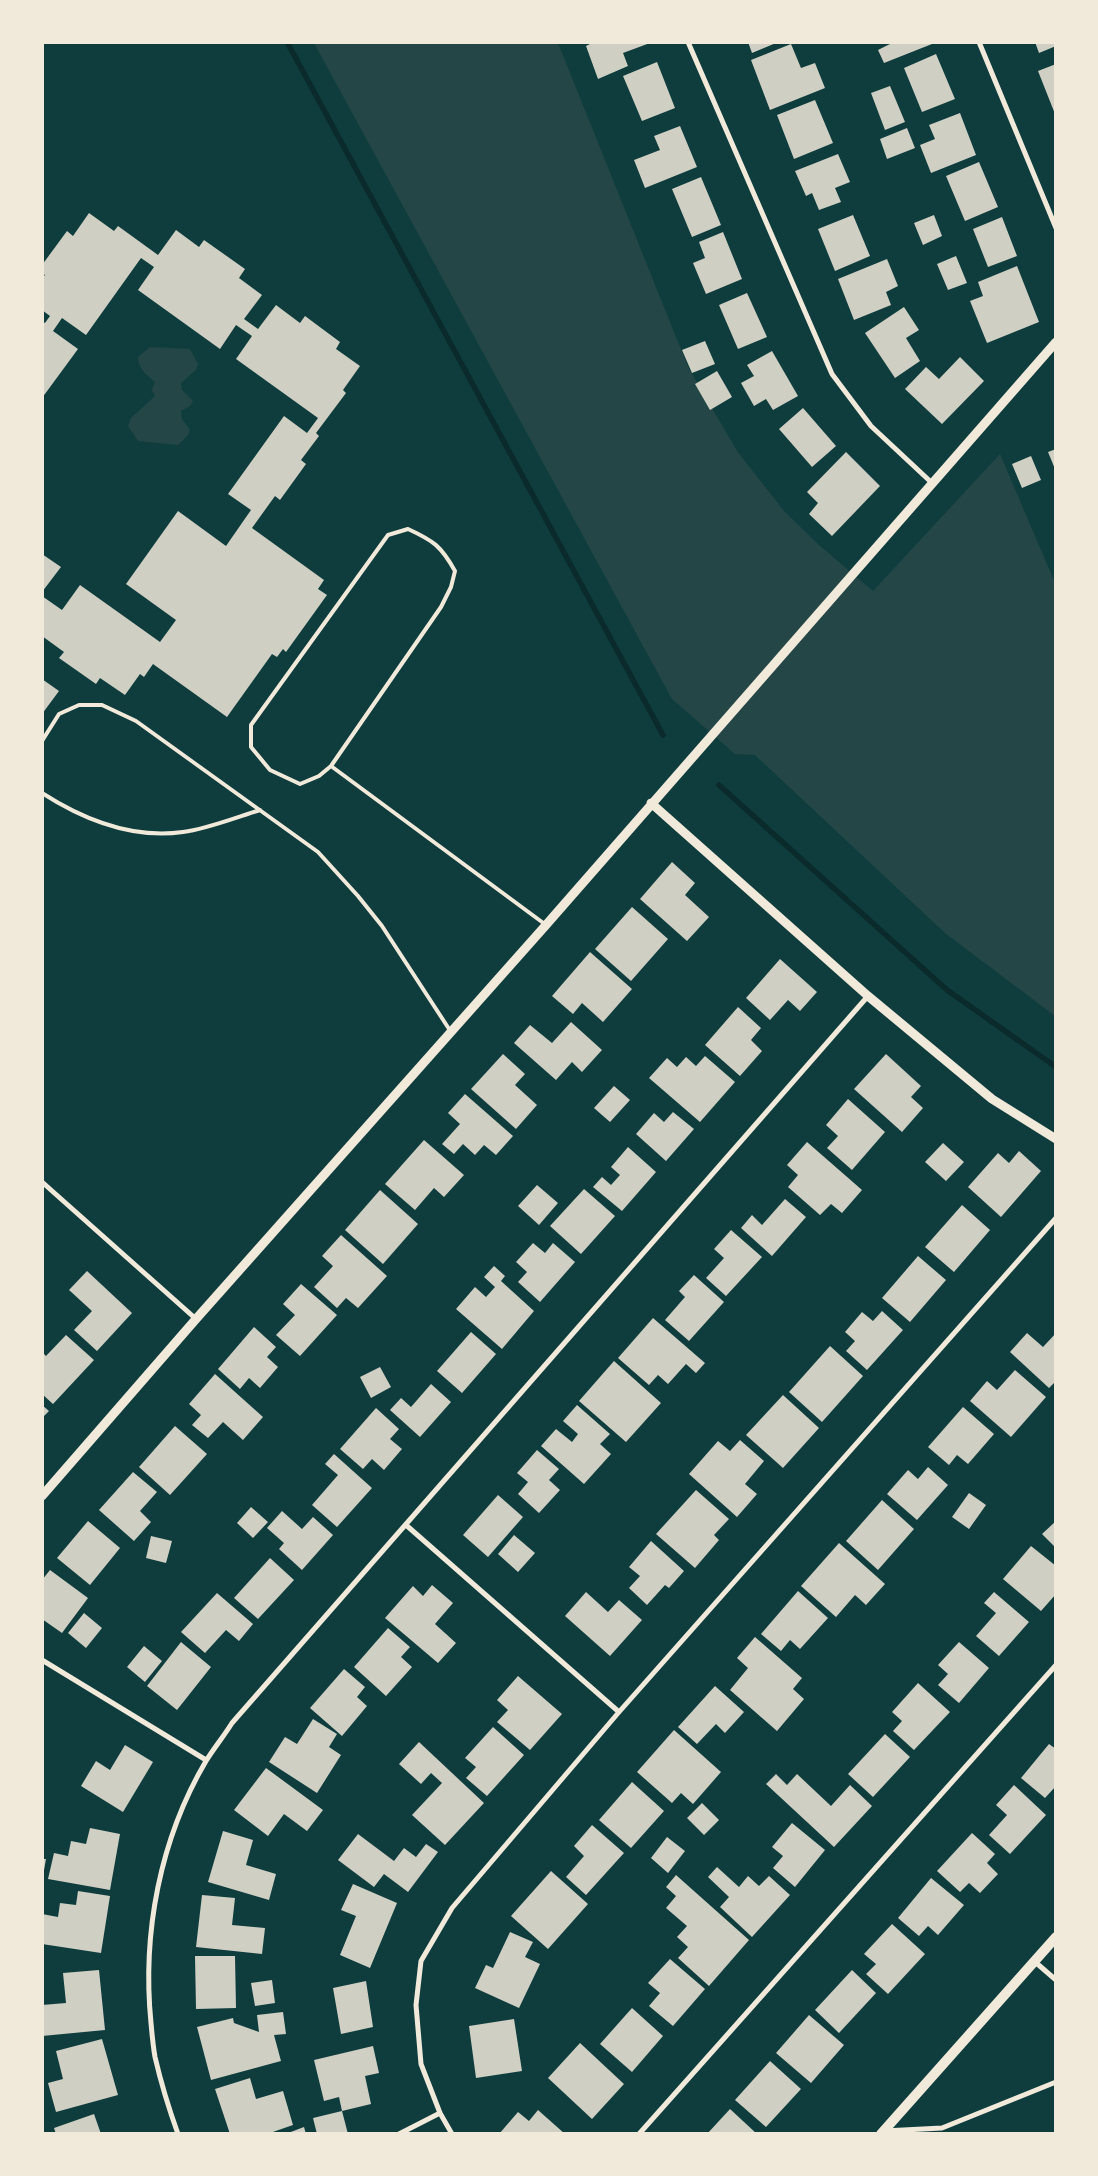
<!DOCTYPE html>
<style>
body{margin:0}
#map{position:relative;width:1098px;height:2176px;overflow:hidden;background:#0f3d3e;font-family:Merriweather,serif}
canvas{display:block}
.frame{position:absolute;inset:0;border:44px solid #f1e9da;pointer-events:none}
</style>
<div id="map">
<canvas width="1098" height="2176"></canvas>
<div class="frame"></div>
</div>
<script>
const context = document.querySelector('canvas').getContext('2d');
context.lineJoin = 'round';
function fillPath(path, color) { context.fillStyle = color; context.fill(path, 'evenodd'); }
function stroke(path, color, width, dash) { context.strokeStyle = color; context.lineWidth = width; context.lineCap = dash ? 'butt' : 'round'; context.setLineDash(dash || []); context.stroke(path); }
fillPath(new Path2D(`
 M314 43H558L688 367 737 451 784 511 819 545 873 591 1000 454 1055 583V1016L945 933 755 755 735 754 672 699Z
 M150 347 190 349 198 364 196 370 181 383 182 390 193 401 190 406 181 411 182 419 190 430 188 435 178 445 138 441 128 426 131 418 155 396 152 390 155 382C147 375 138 369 138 357Z`), '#244646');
stroke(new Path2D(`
 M287 42 663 735
 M719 785 947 990 1056 1067`), '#0a2a2b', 5.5);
fillPath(new Path2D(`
 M594 42H650V43L623 53 628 66 598 79 586 46Z
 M748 42H776V43L752 53Z
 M894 42H931L932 44 884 63 878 50Z
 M1035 42H1056V46L1039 53Z
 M791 44 801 68 815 63 825 88 770 110 751 60Z
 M936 54 955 99 922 112 904 68Z
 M657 62 675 108 642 121 623 76Z
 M1056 64V114H1055L1038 71Z
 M890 86 905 122 885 130 871 93Z
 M815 100 833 143 794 159 777 115Z
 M960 113 976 155 931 173 920 145 935 139 929 125Z
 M680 126 697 167 645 188 634 160 660 150 654 136Z
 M907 128 915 148 887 159 880 139Z
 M838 154 850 182 835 188 841 202 819 210 812 193 806 196 795 171Z
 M979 162 998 207 965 221 946 176Z
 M701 177 721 225 692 237 672 189Z
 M89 213 114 231 118 226 158 255 176 230 199 247 204 240 245 269 239 278 262 295 244 319 258 329 276 305 300 323 305 316 340 342 336 349 360 366 343 390 346 393 316 433 319 436 301 460 306 464 280 500 275 496 252 528 324 580 318 589 327 595 286 652 283 649 277 657 272 654 227 717 153 664 144 677 140 674 125 695 100 678 96 684 59 658 64 652 42 636V596L62 610 80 585 160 642 176 620 126 584 178 511 226 546 251 510 228 494 284 416 307 433 318 418 236 359 252 336 236 325 220 349 138 290 154 267 141 258 86 335 62 318 53 331 78 349 42 398V321L45 323 50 316 42 310V278L45 275 42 273V265L67 231 73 236Z
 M853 215 870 256 835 271 818 229Z
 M934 215 942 236 923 245 914 223Z
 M1002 217 1017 256 988 267 973 229Z
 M723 232 742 279 706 294 693 263 705 258 699 242Z
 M956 256 967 283 948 290 937 264Z
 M887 259 898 286 886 292 891 305 854 320 838 279Z
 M1017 266 1039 322 987 343 970 301 983 296 978 282Z
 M747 293 767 337 738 349 719 305Z
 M904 307 919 330 906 338 920 361 895 378 865 333Z
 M705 341 715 364 692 373 682 350Z
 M772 351 798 396 773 410 766 399 754 406 741 383 754 376 747 365Z
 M960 357 984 381 942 424 905 389 926 367 939 379Z
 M717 371 732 397 710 410 695 384Z
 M803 408 836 446 812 467 779 429Z
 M1056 449V469H1055L1048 452Z
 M846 452 880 486 832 536 809 514 818 503 807 492Z
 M1031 456 1041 480 1022 488 1012 464Z
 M42 554 61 567 42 592Z
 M42 679 59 691 42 714Z
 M672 862 695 883 685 895 709 917 687 941 640 899Z
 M632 907 668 939 631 981 595 949Z
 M590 952 632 989 603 1022 582 1003 573 1014 552 996Z
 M780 959 817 992 800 1011 788 1000 770 1020 746 998Z
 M738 1007 761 1028 751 1040 762 1051 740 1076 705 1045Z
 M571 1022 602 1050 582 1072 572 1062 556 1080 514 1043 530 1025 552 1043Z
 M503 1054 525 1074 515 1085 537 1105 516 1129 471 1089Z
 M886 1054 921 1086 911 1097 923 1108 902 1132 854 1089Z
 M705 1056 735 1082 700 1122 649 1078 667 1058 677 1067 686 1057 696 1066Z
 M614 1086 630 1100 610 1122 594 1108Z
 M465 1094 513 1136 496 1155 484 1145 475 1155 463 1144 454 1154 442 1144 460 1124 448 1113Z
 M848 1099 885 1132 852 1170 827 1148 838 1136 826 1125Z
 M673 1112 694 1129 666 1161 636 1134 654 1113 664 1122Z
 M424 1140 464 1175 444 1197 434 1188 415 1210 385 1184Z
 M807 1142 862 1190 842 1213 831 1204 820 1215 788 1187 798 1175 787 1165Z
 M943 1143 964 1162 946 1181 925 1162Z
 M628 1147 656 1172 622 1211 593 1187 602 1177 611 1185 620 1175 611 1167Z
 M1019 1151 1041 1171 1001 1217 968 1187 998 1153 1009 1163Z
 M537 1185 558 1203 539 1225 518 1206Z
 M584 1189 615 1216 581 1254 550 1226Z
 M380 1190 418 1224 383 1264 345 1230Z
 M785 1199 806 1217 772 1256 741 1228 752 1215 762 1225Z
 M962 1205 990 1230 954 1272 925 1247Z
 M731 1230 762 1257 726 1296 706 1278 724 1258 714 1249Z
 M341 1235 387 1276 358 1308 346 1298 337 1308 314 1287 333 1266 322 1256Z
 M533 1243 545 1253 553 1243 575 1262 540 1302 518 1282 527 1272 516 1262Z
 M918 1256 946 1280 910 1322 882 1298Z
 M494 1266 505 1276 501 1281 534 1311 502 1349 456 1309 475 1287 486 1297 495 1287 484 1277Z
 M87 1271 132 1313 97 1351 74 1330 92 1311 69 1290Z
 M694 1275 724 1302 689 1341 665 1320 685 1297 679 1291Z
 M301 1284 337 1315 300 1356 276 1335 295 1315 283 1304Z
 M882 1311 903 1330 867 1370 846 1351 855 1341 845 1332 862 1312 873 1321Z
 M653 1318 705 1363 696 1373 686 1364 668 1384 658 1375 649 1385 618 1358Z
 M254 1327 276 1347 267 1357 278 1367 260 1388 249 1378 240 1389 218 1369Z
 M471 1332 496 1354 462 1393 437 1371Z
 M1027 1333 1043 1347 1056 1333V1381L1049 1388 1010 1352Z
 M66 1335 94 1360 53 1404 42 1394V1352L46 1356Z
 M830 1346 863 1376 822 1422 789 1392Z
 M614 1361 661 1403 626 1442 579 1401Z
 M380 1367 391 1387 371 1398 360 1377Z
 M1015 1370 1046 1397 1011 1437 970 1401 987 1381 997 1390Z
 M215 1374 263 1417 243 1440 223 1422 208 1438 192 1425 201 1415 189 1404Z
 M431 1384 451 1402 420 1437 390 1410 401 1398 411 1407Z
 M783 1395 819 1428 783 1468 746 1435Z
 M42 1405 49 1411 42 1418Z
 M577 1405 610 1434 600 1444 611 1454 584 1484 541 1446 556 1429 572 1442 578 1434 563 1421Z
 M963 1407 994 1434 968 1464 957 1455 949 1465 928 1447Z
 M376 1408 399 1429 390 1439 402 1449 384 1470 372 1459 363 1469 340 1449Z
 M175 1426 207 1454 170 1495 139 1467Z
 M740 1440 764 1461 745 1484 757 1494 737 1517 689 1474 718 1441 730 1451Z
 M537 1450 559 1469 549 1480 560 1490 539 1513 518 1494 528 1482 517 1473Z
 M334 1454 372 1488 337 1527 312 1505 338 1475 325 1464Z
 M928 1467 948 1485 917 1520 887 1494 908 1470 918 1479Z
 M133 1472 157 1492 140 1511 151 1522 134 1541 99 1510Z
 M696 1490 729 1519 714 1535 719 1540 695 1568 656 1534Z
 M969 1493 986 1505 969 1529 952 1517Z
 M498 1495 523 1517 488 1557 463 1535Z
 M882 1500 914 1529 878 1570 846 1541Z
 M251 1507 268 1522 253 1538 237 1523Z
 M282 1511 302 1529 313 1517 333 1535 302 1570 279 1549 284 1543 267 1528Z
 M88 1521 120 1548 90 1585 57 1558Z
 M1056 1521V1548L1042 1534Z
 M514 1535 535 1553 518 1572 498 1554Z
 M151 1536 172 1541 166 1563 146 1558Z
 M651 1541 684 1571 669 1588 665 1585 647 1605 629 1588 640 1576 629 1567Z
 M839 1543 885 1584 866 1605 855 1595 836 1617 801 1586Z
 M1031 1546 1056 1566V1594L1041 1611 1003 1579Z
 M270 1558 294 1580 258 1619 234 1598Z
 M50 1570 88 1598 62 1633 42 1619V1580Z
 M432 1585 453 1603 435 1624 456 1643 438 1663 385 1618 413 1586 423 1596Z
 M798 1591 828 1618 800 1649 790 1640 781 1651 761 1634Z
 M586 1592 608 1612 619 1600 642 1620 610 1656 565 1616Z
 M994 1592 1029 1622 999 1656 976 1636 996 1613 984 1603Z
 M217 1593 253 1624 239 1641 226 1630 205 1653 181 1632Z
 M84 1613 102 1628 86 1648 68 1633Z
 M388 1628 410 1647 401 1657 412 1667 386 1696 354 1667Z
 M755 1637 802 1678 793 1689 804 1699 777 1731 730 1690 748 1668 737 1658Z
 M181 1642 211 1667 177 1710 147 1686Z
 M959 1642 989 1668 959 1703 938 1685 948 1674 938 1665Z
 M144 1646 162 1661 145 1682 127 1667Z
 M344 1669 365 1687 357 1697 367 1706 342 1736 310 1708Z
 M518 1676 562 1714 530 1750 497 1722 508 1710 497 1700Z
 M918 1683 950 1712 914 1750 893 1731 902 1721 892 1712Z
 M715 1686 744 1712 725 1733 716 1724 697 1744 678 1727Z
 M313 1719 337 1734 329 1747 341 1755 317 1793 269 1762 285 1737 297 1744Z
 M493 1727 524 1755 487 1796 466 1778 476 1767 465 1758Z
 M674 1730 721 1772 693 1804 681 1793 672 1803 637 1772Z
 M885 1734 910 1757 873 1797 848 1774Z
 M419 1742 484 1803 445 1845 412 1815 442 1783 431 1773 421 1784 399 1764Z
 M1049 1744 1056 1749V1786L1045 1798 1021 1778Z
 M125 1745 153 1762 123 1812 81 1786 96 1761 110 1770Z
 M266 1768 323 1810 307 1831 284 1814 268 1836 234 1810Z
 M776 1774 787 1785 797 1774 831 1806 850 1785 872 1806 834 1847 766 1784Z
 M632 1782 664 1811 631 1848 599 1820Z
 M1014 1785 1046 1815 1010 1854 989 1835 1007 1815 996 1805Z
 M702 1803 719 1820 704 1835 687 1818Z
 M792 1823 825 1850 795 1887 773 1868 783 1856 772 1847Z
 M592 1825 624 1853 586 1895 566 1877 584 1856 574 1846Z
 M90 1828 120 1834 110 1890 48 1879 54 1853 68 1856 71 1841 86 1844Z
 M223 1831 253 1840 246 1865 276 1874 269 1900 208 1882Z
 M972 1833 995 1854 987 1863 998 1874 980 1893 969 1883 960 1892 937 1871Z
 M358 1834 394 1861 404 1848 416 1857 426 1844 438 1852 408 1892 384 1874 374 1887 338 1860Z
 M667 1837 685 1851 668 1873 651 1858Z
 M42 1859H46L43 1876H42Z
 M717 1867 739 1887 748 1876 759 1886 769 1876 790 1895 752 1937 720 1907 729 1897 708 1877Z
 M551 1871 588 1904 548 1949 511 1916Z
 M676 1875 749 1940 709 1986 678 1958 688 1947 677 1937 687 1926 666 1908 676 1896 666 1887Z
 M931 1878 964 1905 938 1935 928 1926 919 1936 898 1918Z
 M353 1884 397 1903 370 1968 340 1955 356 1916 341 1910Z
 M78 1891 110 1896 101 1953 42 1944V1914L58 1917 60 1903 76 1905Z
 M202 1895 235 1898 232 1925 265 1928 262 1954 196 1947Z
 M892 1924 925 1954 888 1994 866 1974 876 1964 864 1954Z
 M510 1932 533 1942 525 1957 540 1964 519 2008 475 1988 486 1965 493 1968Z
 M195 1956H235L236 2008 196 2009Z
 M670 1959 705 1989 673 2026 649 2006 660 1993 648 1983Z
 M99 1970 105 2030 42 2036V2005L66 2003 63 1973Z
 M852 1970 876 1993 839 2033 815 2010Z
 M272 1980 275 2003 255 2006 251 1983Z
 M366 1981 373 2027 341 2034 333 1988Z
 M632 2008 663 2036 632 2072 600 2044Z
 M283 2012 286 2034 274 2035 281 2061 211 2080 197 2027 233 2018 234 2023 259 2032 257 2015Z
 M809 2015 844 2045 811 2083 776 2053Z
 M514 2019 522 2071 476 2078 469 2026Z
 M102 2039 118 2095 56 2112 48 2083 63 2079 56 2051Z
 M580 2043 624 2084 592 2119 548 2078Z
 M373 2046 379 2073 365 2076 371 2104 342 2111 348 2134H317L313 2118 342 2111 339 2097 324 2101 314 2060Z
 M770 2061 801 2089 766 2127 735 2100Z
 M250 2078 256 2099 283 2091 293 2125 267 2134H230L215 2089Z
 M730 2109 757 2134H707Z
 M538 2110 565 2134H499L518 2112 529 2121Z
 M94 2114 101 2134H56L54 2128Z
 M304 2127 306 2134H288V2133Z`), '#cfcfc3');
stroke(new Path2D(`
 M408 529C434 541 441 546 455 571L451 587 441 607 331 766 319 776 300 784 270 770 251 747V725L388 535Z
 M42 741 59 714 79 705H102L136 721 318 852 358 896 382 926 451 1032
 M331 766 546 925
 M42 793C84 820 133 839 183 832 207 829 237 817 260 810`), '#f1e9da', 4);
stroke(new Path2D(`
 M688 42 832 374 871 426 932 483
 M979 42 1056 228
 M42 1182 196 1319
 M406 1525 619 1712
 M42 1660 206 1760
 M1034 1961 1056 1980
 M884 2131 942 2128 1056 2082
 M178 2134C169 2109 161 2083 155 2057 153 2046 152 2034 151 2023 142 1933 160 1839 206 1761 214 1748 224 1736 232 1723L868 996
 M399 2134 440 2113
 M452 2134 440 2113 421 2064 416 2005 421 1961 452 1908 619 1712 1056 1218
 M639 2134 1056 1665`), '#f1e9da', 5);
stroke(new Path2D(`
 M651 803 868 996 992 1099 1056 1139
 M42 1496 196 1319 546 925 1056 342`), '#f1e9da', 9);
stroke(new Path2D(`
 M881 2134 1056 1937`), '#f1e9da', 10);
</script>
